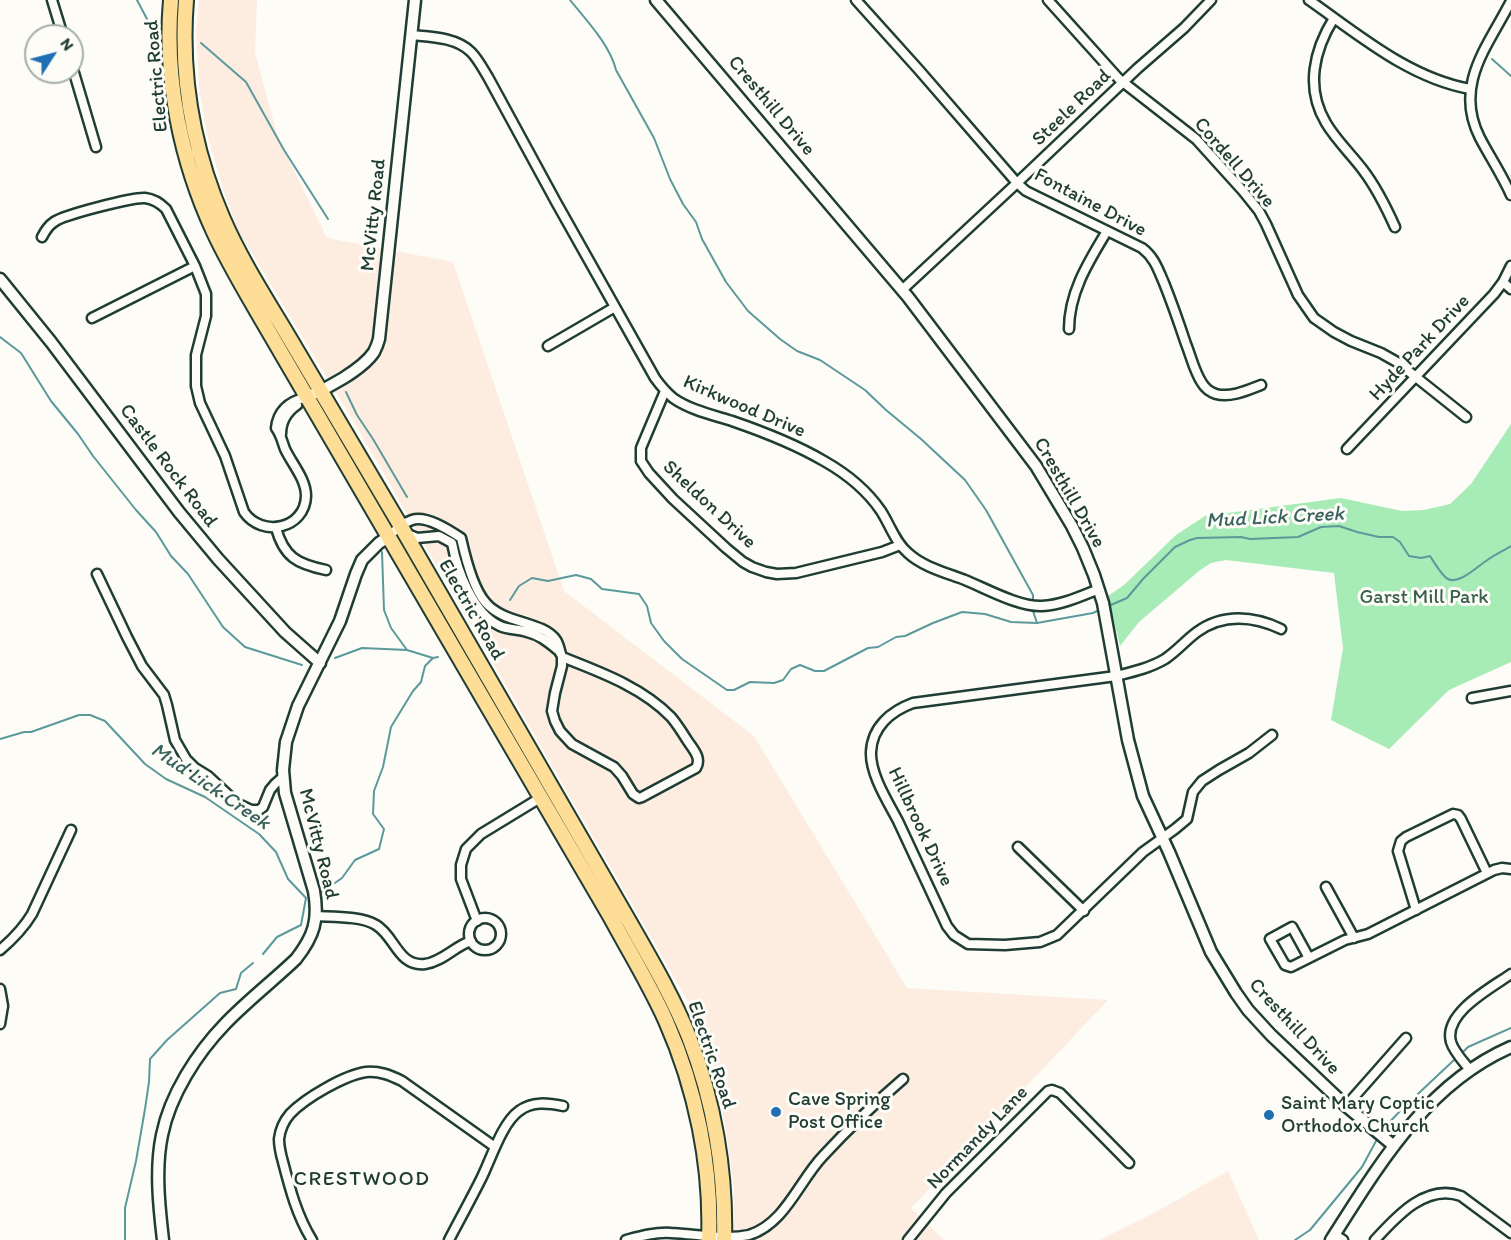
<!DOCTYPE html>
<style>
body{margin:0}
#map{position:relative;width:1511px;height:1240px;overflow:hidden;background:#fdfcf7;font-family:Itim,sans-serif}
canvas{display:block}
.north{position:absolute;left:24px;top:24px;width:60px;height:60px;box-sizing:border-box;background:#fdfcf7;border:2px solid #a4b0a9;border-radius:50%;rotate:54deg;font-size:16px;font-weight:700;line-height:24px;text-align:center;color:#1f3d34}
.north::after{content:'';display:block;margin:auto;width:21px;height:27px;background:#1f6fb2;clip-path:polygon(50% 0,100% 100%,50% 72%,0 100%)}
</style>
<div id="map">
<canvas width="1511" height="1240"></canvas>
<div class="north">N</div>
</div>
<script>
const context = document.querySelector('canvas').getContext('2d');
context.lineJoin = 'round';
function fillPath(path, color) { context.fillStyle = color; context.fill(path, 'evenodd'); }
function stroke(path, color, width, dash) { context.strokeStyle = color; context.lineWidth = width; context.lineCap = dash ? 'butt' : 'round'; context.setLineDash(dash || []); context.stroke(path); }
function drawText(font, color, halo, rows, align = 'center') {
  context.font = font + ' Itim,sans-serif'; context.lineWidth = 6; context.setLineDash([]); context.textBaseline = 'middle'; context.strokeStyle = halo; context.fillStyle = color; for (const [text, x, y, turn = 0] of rows) {
    context.save(); context.translate(x, y); context.rotate((+turn || 0) * Math.PI / 180); context.textAlign = isNaN(turn) ? turn : align; if (halo) context.strokeText(text, 0, 0); context.fillText(text, 0, 0); context.restore();
  }
}
fillPath(new Path2D(`
 M199 0H257L255 53 278 138 327 238 453 262 564 591 754 736 907 988 1108 1000 911 1208 944 1240H733L734 1188 725 1125 714 1075 686 998 358 429 238 230 224 192 207 134 199 86 196 32Z
 M1228 1171 1259 1240H1099L1154 1213Z`), '#fdede0');
fillPath(new Path2D(`
 M1511 424V662L1449 690 1389 749 1331 720 1343 648 1334 573 1226 560 1211 563 1199 571 1139 622 1120 646 1108 596 1124 585 1176 535 1205 516 1341 498 1402 511 1424 510 1450 504 1471 484Z`), '#a7ebb7');
stroke(new Path2D(`
 M137 0 158 40
 M570 0C586 20 610 45 616 70L654 138 670 179 683 204 696 222 702 239 726 282 748 311 780 339 797 351 820 360 865 390 886 410 921 439 965 480 986 510 1033 595V599
 M201 43 246 82 284 150 328 219
 M1492 59 1511 76
 M0 337 21 353 51 401 78 434 93 456 136 510 156 532 171 556 188 574 223 627 245 647 302 665
 M346 392 357 415 373 439 407 497
 M382 552 384 610 391 628 407 650
 M510 600 519 586 532 578 548 581 576 575 591 579 602 589 639 594 647 606 651 623 664 641 682 659 727 690H734L750 682 774 683 783 680 791 669 800 665 815 671H824L868 648 878 647 896 637 905 636 933 623 962 612 985 614 1011 622 1037 623 1093 613 1101 609
 M1106 607 1127 598 1143 579 1175 547 1190 540 1197 538 1241 537 1250 539 1298 537 1321 527 1339 526 1357 532 1379 537H1393L1400 542 1409 556 1421 558 1430 556C1434 562 1442 576 1448 579 1459 585 1478 566 1486 561 1494 555 1503 551 1511 546
 M1033 611 1037 623
 M335 658 362 648 407 650 433 658
 M0 739 24 732H31L79 715H90L105 721 145 764 166 779 205 797 259 834 276 852 288 879 306 898
 M317 894 322 892 342 878 355 860 379 849 384 829 373 814 374 791 383 767 391 727 413 691 421 682 425 666 433 658 438 657
 M263 954 277 937 301 925 306 898
 M1464 1051 1468 1047 1511 1028
 M1383 1129 1403 1108 1454 1060
 M125 1240V1208L136 1161 145 1109 149 1082 150 1059 167 1040 220 993 236 989 241 973 253 963
 M1295 1240 1310 1230 1362 1167 1376 1141`), '#5c999b', 2);
const minor = new Path2D(`
 M52 0 63 36
 M856 0 919 70 1017 183 1026 191 1142 248C1154 257 1158 269 1164 283 1172 303 1179 323 1186 344 1191 356 1194 371 1202 383 1205 388 1210 392 1216 394 1231 398 1248 390 1261 385
 M1048 0 1119 79 1196 139 1243 191 1259 211 1266 224 1298 295 1314 318 1334 332 1351 341 1381 353 1397 362 1466 417
 M1309 0C1359 35 1409 78 1470 89
 M1511 1C1488 46 1453 85 1480 138 1490 157 1502 175 1511 195
 M1334 18C1314 50 1305 88 1326 123 1336 140 1351 154 1363 170 1376 187 1386 207 1395 227
 M411 35C431 37 456 37 471 52 478 59 483 69 488 77L556 202 655 378C660 385 666 392 673 398 690 410 713 415 732 421 764 432 795 444 824 461 847 474 866 489 881 511 890 525 895 542 908 553 923 567 947 573 965 580 987 589 1019 607 1042 606 1062 605 1081 596 1099 589
 M72 66 96 147
 M42 237C45 231 48 226 54 222 63 215 133 197 145 198 153 199 160 203 166 209L195 266 206 294V316L196 355V386L200 403 225 456 244 512C262 538 305 529 306 496 306 479 292 464 285 449 282 441 281 435 276 428 278 409 290 401 307 397
 M1503 282 1511 289
 M902 290 1017 183 1138 68 1184 28 1211 0
 M92 318 195 266
 M1069 329C1069 292 1089 261 1107 231
 M548 346 615 307
 M665 391 641 448V461L649 473 673 499 726 548 743 562 752 567 766 572 777 574 796 573 882 552 900 545
 M281 434C281 422 287 412 297 405
 M1347 449 1494 294 1503 282 1511 266
 M276 528C284 557 297 564 326 570
 M407 535H410L417 538 439 536 452 543C457 570 473 614 500 626 509 630 518 629 527 632 540 635 549 643 559 651L560 653
 M388 537C395 530 403 523 412 520 426 515 449 530 461 538 465 556 473 589 486 603 504 624 543 621 556 640 559 644 560 652 562 657
 M97 574 127 637 142 666 164 695 167 705 175 740 186 759 195 768 208 776 238 804 251 810H259L263 807 270 790 275 784 283 777
 M562 657C600 672 642 687 671 717 677 724 682 732 687 740 693 749 702 758 696 768L642 797 639 798 633 794 622 776 614 767 572 744 560 731 555 721 552 711 555 693 562 666Z
 M1472 698 1511 691
 M1272 735 1249 753 1219 770 1202 781 1193 792 1187 819 1175 829 1143 852 1057 935 1040 942 1005 945 968 944 954 935 947 926C931 891 914 856 898 821 888 802 870 774 871 752 872 727 891 711 913 703L1116 676C1132 672 1150 668 1165 659 1177 651 1186 640 1197 632 1223 613 1254 616 1281 629
 M1018 847 1084 911
 M1326 887 1354 938
 M1416 910 1398 851 1401 841 1406 837 1453 814 1458 815 1461 819 1487 873
 M316 916C333 917 362 916 376 925 395 936 398 967 425 964 442 962 455 946 471 941
 M469 934a16 16 0 1 1 32 0a16 16 0 1 1-32 0Z
 M477 921 461 879V865L466 849 481 834 540 798
 M0 950C13 939 23 929 32 914L71 830
 M1309 958 1292 927 1270 939 1285 965 1291 967 1345 940 1368 934 1494 870 1502 868 1511 869
 M0 989 3 1006 0 1024
 M1470 1070C1463 1061 1454 1052 1451 1042 1443 1013 1491 988 1511 974
 M1346 1106 1406 1038
 M1335 1235 1343 1240
 M312 1240C297 1216 290 1189 283 1162 281 1155 279 1147 279 1139 280 1130 284 1121 290 1114 305 1098 345 1075 366 1072 380 1071 390 1075 402 1081L495 1147
 M449 1240C460 1219 471 1199 481 1179 491 1159 502 1123 519 1111 532 1101 548 1103 563 1106
 M626 1240C641 1236 655 1232 671 1233 696 1234 724 1240 749 1235 785 1224 799 1181 823 1156 848 1129 875 1103 903 1079
 M908 1240 946 1193 1048 1091 1052 1090 1060 1093 1129 1163
 M1375 1240C1396 1217 1426 1183 1461 1196L1511 1233`);
const tertiary = new Path2D(`
 M656 0 908 297 1036 466 1072 526 1083 548 1094 575 1103 603 1128 740 1143 796 1169 852 1211 952 1236 993 1248 1010 1271 1035 1346 1106 1394 1146
 M0 279 51 342 179 512 218 559 285 632 320 663
 M307 397C326 389 362 370 374 352 376 348 378 343 379 339L415 0
 M163 1240C159 1206 155 1168 162 1135 170 1095 197 1053 225 1024 247 1001 273 981 296 959 314 936 319 920 314 891L285 793 283 770 286 742 298 706 340 621 356 574 362 560 379 543 388 537
 M1331 1240C1379 1165 1426 1084 1511 1047`);
const primary = new Path2D(`
 M171 0C164 79 181 161 214 232 227 260 243 287 258 313L610 916C629 951 650 985 666 1021 696 1089 712 1166 709 1240
 M186 0C180 75 193 150 223 219 243 265 272 308 297 351 332 411 368 470 403 530 479 661 554 792 630 923 651 960 673 997 689 1037 714 1101 726 1172 724 1240`);
stroke(minor, '#1f3d34', 13);
stroke(tertiary, '#1f3d34', 15);
stroke(primary, '#1f3d34', 18);
stroke(minor, '#fdfcf7', 8);
stroke(tertiary, '#fdfcf7', 10);
stroke(primary, '#fedd96', 14);
for (const [x, y, r, color] of [
 [776,1112,6,"#1f6fb2"],
 [1269,1115,6,"#1f6fb2"]
]) { const dot = new Path2D(); dot.arc(x, y, r, 0, 2 * Math.PI); context.fillStyle = color; context.fill(dot); stroke(dot, '#fdfcf7', 2); }
drawText('20px', '#1f3d34', '#fdfcf7', [
 ["Electric Road",157,76,-95],
 ["Cresthill Drive",771,106,50],
 ["Steele Road",1072,108,-44],
 ["Cordell Drive",1234,163,49],
 ["Fontaine Drive",1090,203,28],
 ["McVitty Road",374,215,-84],
 ["Hyde Park Drive",1420,348,-47],
 ["Kirkwood Drive",744,407,23],
 ["Castle Rock Road",168,466,53],
 ["Cresthill Drive",1069,493,60],
 ["Sheldon Drive",709,505,43],
 ["Electric Road",471,610,60],
 ["Hillbrook Drive",920,827,65],
 ["McVitty Road",318,844,76],
 ["Cresthill Drive",1294,1027,47],
 ["Electric Road",711,1055,71],
 ["Normandy Lane",978,1138,-46]
]);
drawText('20px', '#3a604e', '#fdfcf7', [
 ["Garst Mill Park",1424,598]
]);
drawText('20px', '#1f3d34', '#fdfcf7', [
 ["Cave Spring",788,1100],
 ["Post Office",788,1123],
 ["Saint Mary Coptic",1281,1104],
 ["Orthodox Church",1281,1127]
], 'left');
drawText('italic 21px', '#38635f', '#fdfcf7', [
 ["Mud Lick Creek",1275,518,-3],
 ["Mud Lick Creek",210,787,34]
]);
context.letterSpacing = '1.5px';
drawText('21px', '#1f3d34', '#fdfcf7', [
 ["CRESTWOOD",362,1180]
]);
context.letterSpacing = '0px';
</script>
